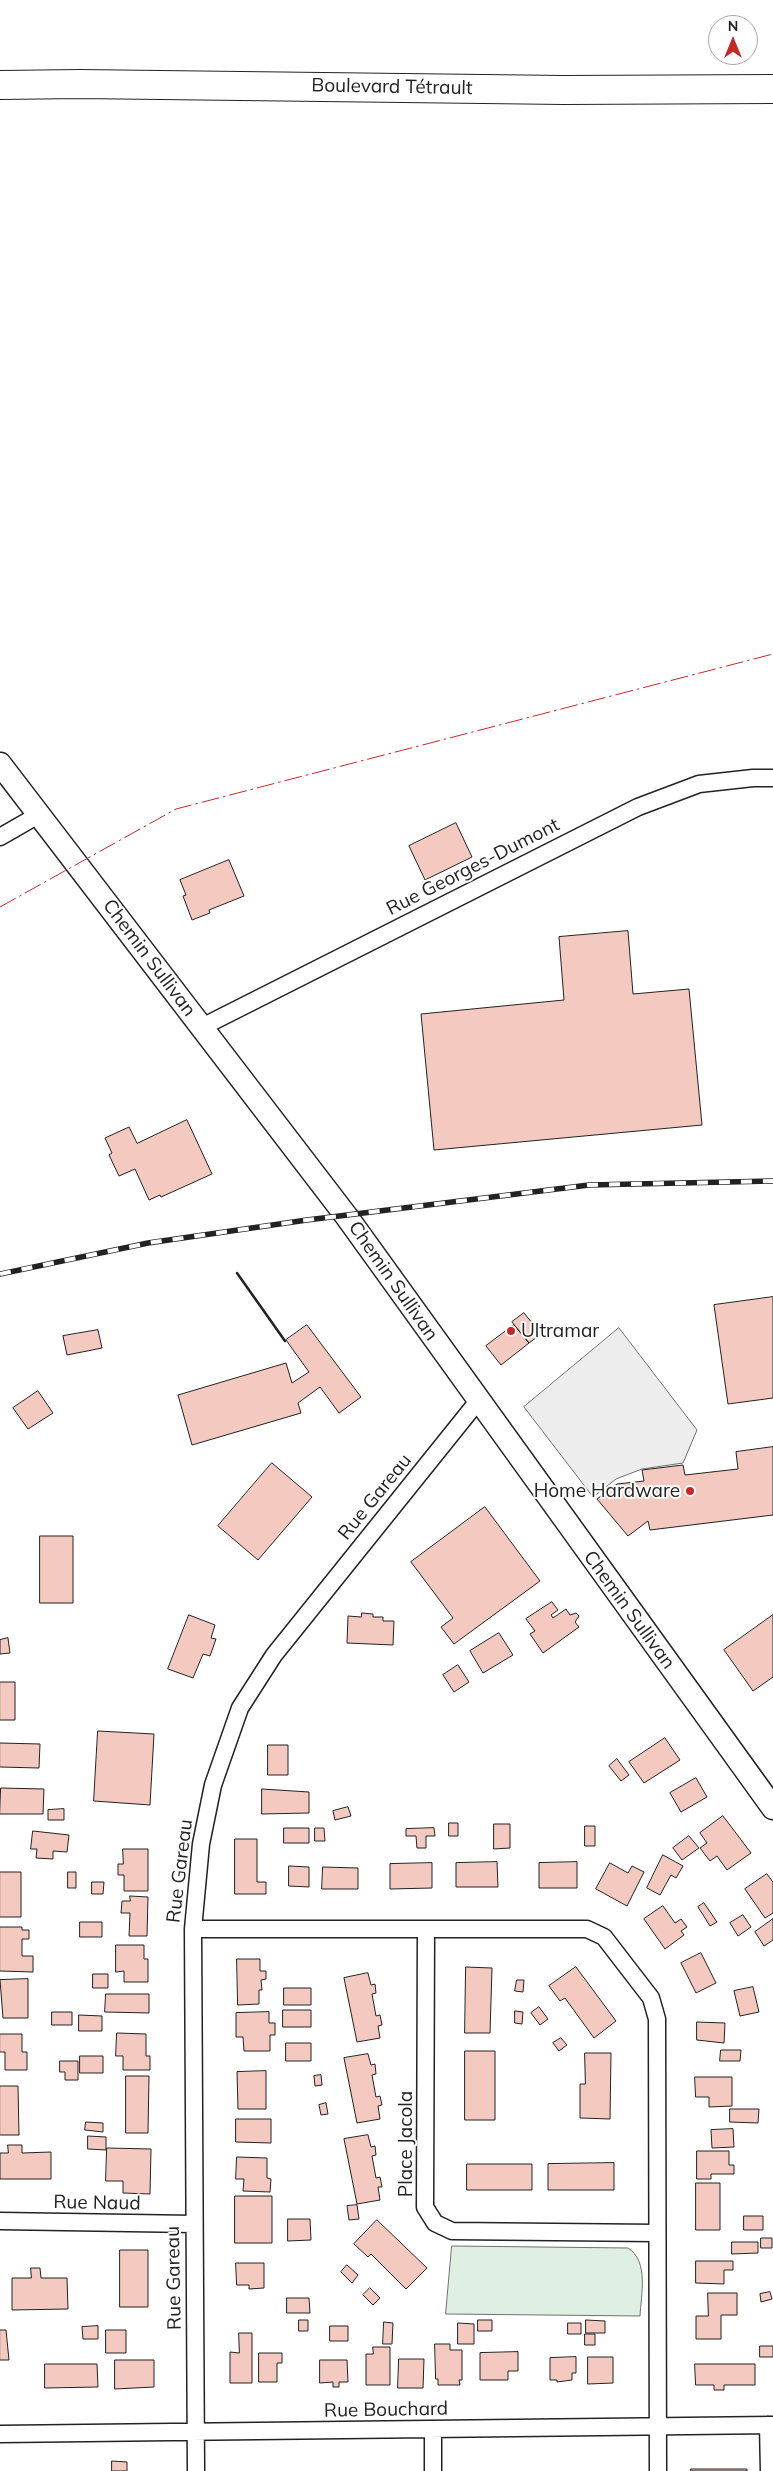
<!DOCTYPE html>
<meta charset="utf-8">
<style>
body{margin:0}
#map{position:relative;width:773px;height:2471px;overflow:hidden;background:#fff;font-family:Mulish,sans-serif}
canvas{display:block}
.north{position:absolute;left:708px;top:15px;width:50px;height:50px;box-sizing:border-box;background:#fff;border:1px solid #a7a7a7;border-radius:50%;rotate:0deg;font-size:14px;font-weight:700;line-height:20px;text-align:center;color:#222}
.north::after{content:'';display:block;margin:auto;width:18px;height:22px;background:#c62828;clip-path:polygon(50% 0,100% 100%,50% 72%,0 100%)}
</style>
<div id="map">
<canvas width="773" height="2471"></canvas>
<div class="north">N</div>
</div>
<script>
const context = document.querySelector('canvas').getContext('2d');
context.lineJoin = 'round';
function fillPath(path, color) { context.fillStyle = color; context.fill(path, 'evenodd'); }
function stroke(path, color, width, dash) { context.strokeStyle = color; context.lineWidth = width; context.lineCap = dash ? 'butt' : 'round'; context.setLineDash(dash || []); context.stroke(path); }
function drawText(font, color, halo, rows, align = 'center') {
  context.font = font + ' Mulish,sans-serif'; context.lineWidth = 4; context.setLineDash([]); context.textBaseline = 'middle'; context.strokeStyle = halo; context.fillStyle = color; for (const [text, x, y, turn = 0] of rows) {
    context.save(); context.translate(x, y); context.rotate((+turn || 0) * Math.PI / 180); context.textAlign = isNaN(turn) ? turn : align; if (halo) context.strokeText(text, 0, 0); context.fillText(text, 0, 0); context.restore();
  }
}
const green = new Path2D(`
 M452 2246 628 2248C649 2261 641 2295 640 2316L446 2314Z`);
fillPath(green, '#e0efe3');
stroke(green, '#6f6f6f', 1);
const parking = new Path2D(`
 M619 1328 697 1430 683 1463 642 1469 616 1479 593 1497 524 1407Z`);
fillPath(parking, '#ededed');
stroke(parking, '#6f6f6f', 1);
const building = new Path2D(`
 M456 823 472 857 425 880 409 846Z
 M229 860 244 896 209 910 210 913 192 920 183 896 186 895 180 880Z
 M628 931 633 994 689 989 702 1125 434 1150 421 1014 564 1000 559 937Z
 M187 1120 212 1174 161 1197 160 1195 149 1200 135 1169 119 1176 109 1155 112 1153 105 1138 129 1127 137 1143Z
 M773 1297V1398L728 1404 714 1305Z
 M524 1313 541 1334 529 1343 512 1322Z
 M307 1325 361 1397 339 1413 320 1387 298 1403 301 1413 192 1445 178 1395 286 1363 292 1383 309 1372 286 1340Z
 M514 1325 529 1343 501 1365 486 1346Z
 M98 1330 102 1348 67 1355 63 1336Z
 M38 1391 53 1413 28 1429 13 1408Z
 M773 1447V1515L650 1530 648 1521 628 1536 597 1499 617 1484 644 1481 642 1470 683 1465 685 1475 738 1469 736 1452Z
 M272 1463 312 1497 258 1560 218 1526Z
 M485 1507 540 1581 454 1644 441 1627 453 1618 411 1562Z
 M40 1536H73V1603H40Z
 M552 1602 558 1610 551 1615 553 1618 566 1609 570 1615 576 1613 579 1616 575 1622 579 1627 543 1653 530 1634 535 1631 526 1619Z
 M362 1613 373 1614V1617H383V1621H394L393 1645 347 1643 348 1616 361 1617Z
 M189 1615 215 1625 211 1638 216 1639 210 1656 203 1654 193 1678 168 1669Z
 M773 1615V1677L753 1691 724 1650Z
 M499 1633 513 1655 483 1673 470 1651Z
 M8 1638 10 1653 0 1654V1640Z
 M458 1665 469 1682 454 1692 443 1675Z
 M0 1682H15V1720H0Z
 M98 1731 154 1734 150 1805 94 1801Z
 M665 1738 680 1760 644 1783 629 1762Z
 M0 1743 40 1744 39 1768 0 1767Z
 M268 1745H288V1775H268Z
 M617 1759 629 1775 621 1781 609 1766Z
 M696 1778 707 1797 681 1812 670 1793Z
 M1 1788 44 1789 43 1814H0Z
 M262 1789 309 1792V1813L262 1814Z
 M348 1807 351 1816 335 1820 333 1811Z
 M64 1809V1820H48V1810Z
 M723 1816 751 1853 727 1870 717 1856 710 1861 700 1848 707 1843 700 1833Z
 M449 1823H458V1836H449Z
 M494 1824H510V1848L494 1849Z
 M585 1826H595V1846H585Z
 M284 1828H309V1843H284Z
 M315 1828H324L325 1841H315Z
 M434 1828 435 1836H426V1848H417L416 1836H406V1829Z
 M33 1831 69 1835 67 1852 53 1851V1859L36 1858 37 1849H31Z
 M689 1836 699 1848 682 1860 673 1848Z
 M235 1839H257V1882H266V1894H235Z
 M123 1849H148V1891H124V1875H118V1864H123Z
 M663 1855 683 1866 676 1878 671 1875 660 1895 647 1888Z
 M497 1862 498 1887H456V1863Z
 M577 1862V1888H539V1863Z
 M432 1863V1888L390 1889V1864Z
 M610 1863 628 1873 632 1866 644 1872 627 1906 596 1889Z
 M289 1866 309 1867V1887L289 1886Z
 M323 1867 358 1868V1889H322Z
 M0 1872H21V1917H0Z
 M68 1872H76V1888H68Z
 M767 1874 773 1882V1913L765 1918 745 1889Z
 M92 1882H104L103 1894H92Z
 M130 1896 148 1897 147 1936H129L130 1913H121L122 1901H130Z
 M704 1903 717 1922 710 1926 698 1907Z
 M663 1906 675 1923 681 1919 687 1927 681 1931 684 1935 665 1949 644 1919Z
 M743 1915 751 1927 738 1936 730 1923Z
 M773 1919V1940L764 1946 755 1932Z
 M80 1922H102V1937H80Z
 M0 1927H22V1930H29V1939H22V1956H33V1972L0 1971Z
 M116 1945H144V1959H148V1982H124V1971L116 1972Z
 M701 1953 716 1983 696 1993 681 1963Z
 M237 1959H260V1971H266V1979L261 1980 262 1990H259V2004L238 2005Z
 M466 1967 492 1968 490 2033H465Z
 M576 1967 616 2021 594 2038 565 1998 560 2001 549 1986Z
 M368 1973 371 1985 375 1984 376 1993 372 1994 376 2016 380 2015 382 2025 378 2026 380 2038 357 2042 344 1978Z
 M93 1974H108V1988H93Z
 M28 1979V2018H3L0 1980Z
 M517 1980H524L523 1992 515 1991Z
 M753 1987 759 2012 740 2016 734 1991Z
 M284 1988H311V2005H284Z
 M106 1994H149V2013L105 2012Z
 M539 2007 548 2019 540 2025 531 2013Z
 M283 2010H311V2027H283Z
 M515 2011 523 2012 522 2024 515 2023Z
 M52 2012H72V2025H52Z
 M269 2012V2023H275V2035H270V2051H244L243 2037H236V2013Z
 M79 2015 102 2016V2031H79Z
 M697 2022 725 2023 724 2043 697 2040Z
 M117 2033 146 2034V2056H150V2070H123V2056H116Z
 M0 2034H22V2052H27V2070H5V2052H0Z
 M561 2038 567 2045 559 2051 553 2043Z
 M286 2043H311V2061H286Z
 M721 2050H741L740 2061H720Z
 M465 2051H495V2120H465Z
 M585 2053H611L610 2119 580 2118V2084H585Z
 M368 2054 371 2065 375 2064 376 2074 372 2075 376 2097 380 2096 382 2105 378 2106 380 2119 357 2123 344 2058Z
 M80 2056H103V2073H80Z
 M60 2061H78V2080H65V2072H60Z
 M266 2071V2109H238L237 2072Z
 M321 2075 322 2085 315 2086 314 2076Z
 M126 2076H149L148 2133H126Z
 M695 2077H732V2106L709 2107V2097H696Z
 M0 2086H18L19 2135H0Z
 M326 2103 328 2114 321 2115 319 2105Z
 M730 2109H759L758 2123 730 2122Z
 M236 2119H271V2143L236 2142Z
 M86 2122 103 2123V2132L85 2130Z
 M733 2129 734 2147 712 2148 711 2130Z
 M368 2135 371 2147 375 2146 376 2155 372 2156 376 2178 380 2177 382 2187H378L380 2200 357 2204 344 2139Z
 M88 2136 106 2137V2150L88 2149Z
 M8 2145H22V2153L51 2152V2179H0V2153H8Z
 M107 2148 151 2149 150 2194 123 2193V2181H106Z
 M697 2151H729V2165H734V2174H711V2179H697Z
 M237 2157 267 2158V2178L271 2179 270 2192 243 2191 244 2179H236Z
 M614 2163V2190H548V2164Z
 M467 2164H532V2190H467Z
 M696 2183H720V2230H696Z
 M235 2196H272V2243H235Z
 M357 2205 359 2219 349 2220 347 2206Z
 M744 2216H763V2230H744Z
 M288 2219H310L311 2240 288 2241Z
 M377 2220 427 2268 406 2289 371 2254 368 2257 354 2244Z
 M761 2238H772V2248H761Z
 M732 2242H758V2253L732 2254Z
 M120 2250H148V2307H120Z
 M696 2261H733V2270H724V2284L696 2283Z
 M236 2263H264V2288L249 2289V2285H237Z
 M347 2265 358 2275 352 2283 341 2272Z
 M31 2268H40L41 2278H67L68 2309 12 2310V2278H31Z
 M370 2288 380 2298 373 2305 363 2295Z
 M770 2292 772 2299 761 2302 760 2294Z
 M708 2293H737V2315H721V2339H696V2316H708Z
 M287 2298H309L310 2313H287Z
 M299 2320H308V2331H299Z
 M478 2320H492V2331H478Z
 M586 2320 605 2321V2333H586Z
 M384 2322 393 2323 392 2344H383Z
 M458 2323 474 2324V2344H458Z
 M568 2323H581V2334H568Z
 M98 2326V2339H83L82 2327Z
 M330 2326H348V2341H330Z
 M0 2330H6L9 2360H0Z
 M106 2330H126V2353H106Z
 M239 2333H252V2383H230V2352L239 2353Z
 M585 2334H595V2345H585Z
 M435 2344H450V2350H462V2380H459L460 2385H438V2379H436Z
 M760 2346H773V2357H760Z
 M373 2347H390V2385H366V2354H373Z
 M518 2352V2371H508V2380H480V2353Z
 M259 2353H282V2363H277V2382H259Z
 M576 2357V2373H572V2380L557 2382V2380H550V2358Z
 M588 2357H613V2383L588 2384Z
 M399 2359H424L423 2388H398Z
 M115 2360H154V2387L115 2389Z
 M320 2360H347L348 2382H339V2387H333V2382L320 2383Z
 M45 2364H97L98 2387 45 2388Z
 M695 2364H755V2385H724V2390H714V2385H696Z
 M112 2461 127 2462V2471H112Z
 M691 2469H747V2471H691Z`);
fillPath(building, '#f3c9c0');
stroke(building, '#222', 1);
const minor = new Path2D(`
 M0 837 40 814
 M202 1027 638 807 699 784 753 778H773
 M193 1929H587L604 1937 651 1998 657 2019 658 2471
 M426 1930 425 2207 435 2223 452 2231 656 2233
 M0 2221 194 2224
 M768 2425 769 2471
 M433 2429V2471
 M0 2434 773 2425
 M196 2471 193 1929 201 1844 213 1785 240 1708 274 1655 478 1401`);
const secondary = new Path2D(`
 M0 764 347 1217 773 1808`);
const trunk = new Path2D(`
 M0 85 80 84 564 90 773 89`);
stroke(minor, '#222', 19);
stroke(secondary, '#222', 25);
stroke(trunk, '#222', 30);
stroke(minor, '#fff', 16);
stroke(secondary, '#fff', 22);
stroke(trunk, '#fff', 28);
const rail = new Path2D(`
 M0 1274 148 1243 307 1220 589 1185 773 1181`);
stroke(rail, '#222', 5.5);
stroke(rail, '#fff', 4, [11]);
stroke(new Path2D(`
 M237 1273 285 1341`), '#222', 2.5);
stroke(new Path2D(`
 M0 907 176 809 773 654`), '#c62828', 1, [18, 4, 2.5, 4]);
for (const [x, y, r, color] of [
 [511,1331,5,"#c62828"],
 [690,1491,5,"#c62828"]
]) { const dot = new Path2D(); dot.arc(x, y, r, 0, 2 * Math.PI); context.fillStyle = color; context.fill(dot); stroke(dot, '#fff', 2); }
drawText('19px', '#222', '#fff', [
 ["Boulevard Tétrault",392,87,1],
 ["Rue Georges-Dumont",473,867,-27],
 ["Chemin Sullivan",149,958,53],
 ["Chemin Sullivan",393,1281,55],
 ["Rue Gareau",375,1497,-51],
 ["Chemin Sullivan",629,1610,54],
 ["Rue Gareau",180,1871,-83],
 ["Place Jacola",406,2144,-90],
 ["Rue Naud",97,2203,1],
 ["Rue Gareau",174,2278,-91],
 ["Rue Bouchard",386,2410,-1]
]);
drawText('19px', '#222', '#fff', [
 ["Ultramar",521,1331],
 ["Home Hardware",680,1491,"right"]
], 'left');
</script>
